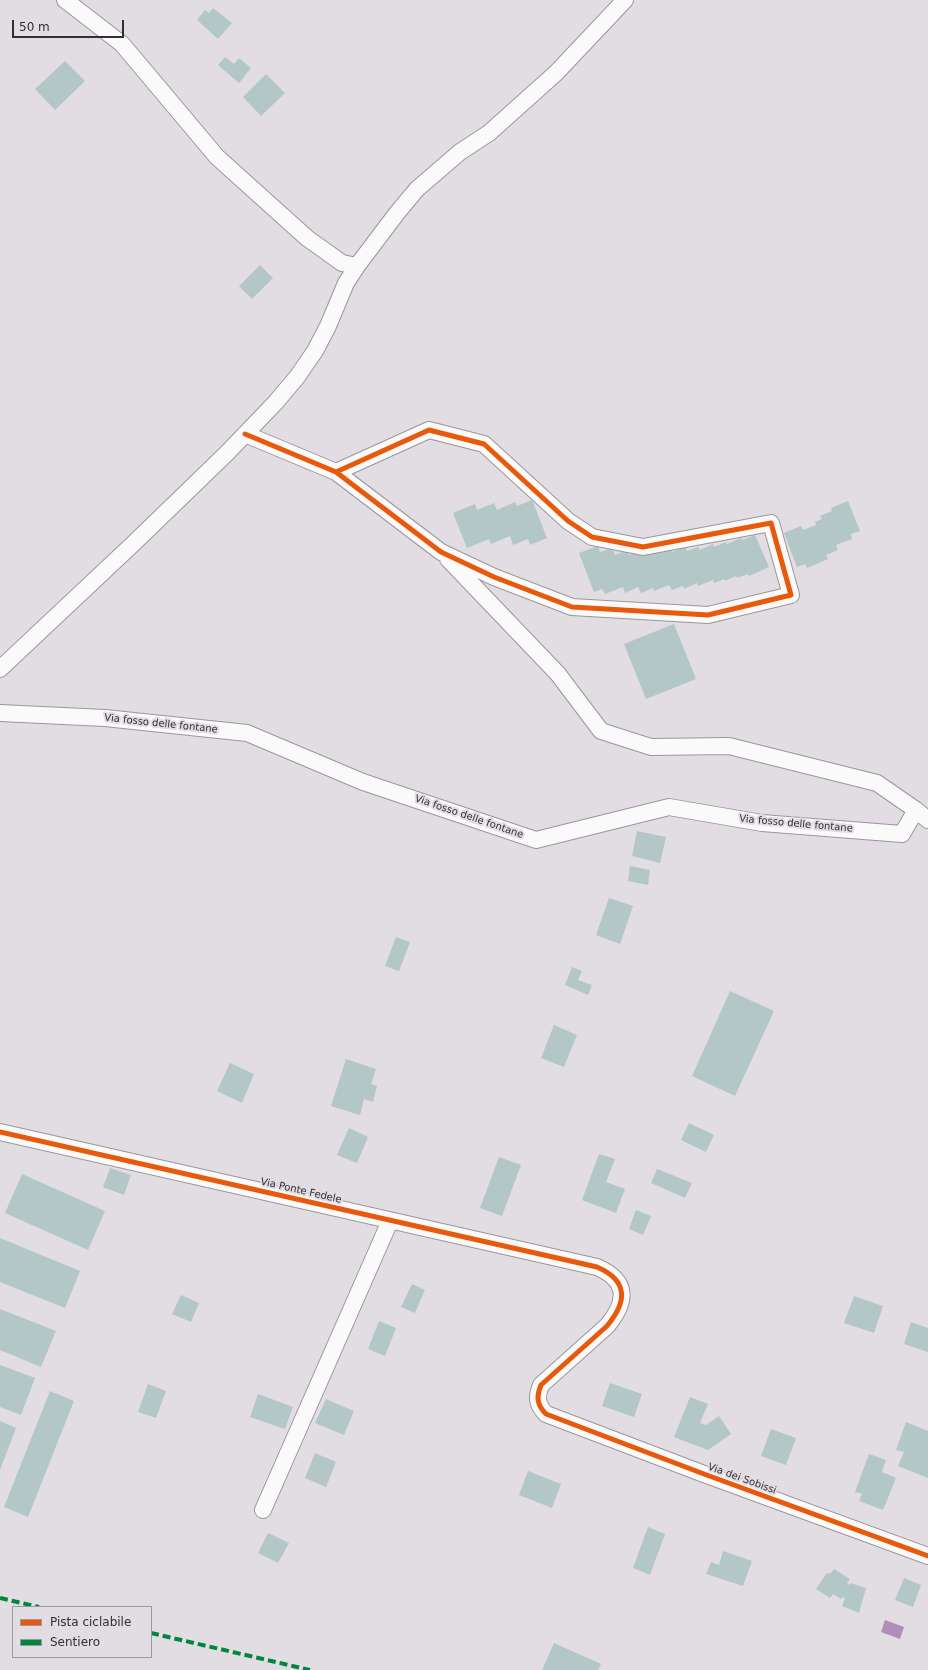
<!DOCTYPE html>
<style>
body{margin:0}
#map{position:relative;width:928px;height:1670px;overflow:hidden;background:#e1dde2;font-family:"DejaVu Sans",sans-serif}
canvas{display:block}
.legend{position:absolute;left:12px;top:1606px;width:140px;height:52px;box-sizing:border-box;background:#e2dce3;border:1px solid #9b979c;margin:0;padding:5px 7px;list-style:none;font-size:12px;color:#312f32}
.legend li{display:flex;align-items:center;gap:8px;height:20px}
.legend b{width:20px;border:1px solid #9b979c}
.scale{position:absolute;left:12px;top:20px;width:112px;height:18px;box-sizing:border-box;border:2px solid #312f32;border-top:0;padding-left:5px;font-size:12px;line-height:14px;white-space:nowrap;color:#312f32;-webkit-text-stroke:3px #e2dce3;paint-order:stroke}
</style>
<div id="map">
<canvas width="928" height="1670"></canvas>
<ul class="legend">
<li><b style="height:5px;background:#e8590c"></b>Pista ciclabile</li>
<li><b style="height:5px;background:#00873e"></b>Sentiero</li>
</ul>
<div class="scale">50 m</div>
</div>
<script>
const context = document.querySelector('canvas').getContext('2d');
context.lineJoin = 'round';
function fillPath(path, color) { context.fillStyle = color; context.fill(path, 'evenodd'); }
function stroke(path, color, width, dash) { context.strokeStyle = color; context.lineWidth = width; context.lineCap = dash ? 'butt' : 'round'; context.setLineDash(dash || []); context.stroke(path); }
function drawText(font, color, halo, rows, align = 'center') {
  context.font = font + ' "DejaVu Sans",sans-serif'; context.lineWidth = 4; context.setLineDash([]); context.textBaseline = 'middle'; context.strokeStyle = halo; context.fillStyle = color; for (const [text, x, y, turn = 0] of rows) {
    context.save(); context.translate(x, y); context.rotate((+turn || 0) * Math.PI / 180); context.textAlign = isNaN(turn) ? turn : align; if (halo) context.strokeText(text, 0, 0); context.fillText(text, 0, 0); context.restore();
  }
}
fillPath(new Path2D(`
 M885 1620 904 1627 900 1639 881 1632Z`), '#b18db9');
fillPath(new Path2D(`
 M213 8 232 23 218 39 197 20 205 10 209 13Z
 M225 57 234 64 239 58 251 68 239 83 218 65Z
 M65 61 85 81 55 110 35 89Z
 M266 74 285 93 261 116 243 97Z
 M260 265 273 278 252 299 239 286Z
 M532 500 547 538 530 545 528 539 513 545 510 536 491 544 489 539 467 548 453 513 475 504 477 510 494 503 497 510 515 502 517 506Z
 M848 501 860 531 851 534 852 539 836 545 838 550 826 555 828 559 807 568 805 564 797 567 784 533 801 526 803 530 816 525 815 522 822 519 820 516 832 511 831 508Z
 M755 535 769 567 749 576 748 574 737 578 736 576 725 581 724 579 714 583 713 580 698 586 697 583 684 589 683 586 672 590 669 585 654 591 653 588 641 593 638 587 625 593 623 587 605 594 602 589 594 592 579 553 598 546 600 552 612 548 615 555 627 550 629 555 645 549H658L660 553 670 549 672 552 685 547 687 551 698 547 700 550 713 544 714 547 726 542 727 544 741 538 742 540Z
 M674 624 696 679 646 699 624 644Z
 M637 831 666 837 660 863 632 856Z
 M630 866 650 870 648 885 628 881Z
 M609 898 633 906 620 944 596 935Z
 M396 937 410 942 399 971 385 966Z
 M572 967 582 971 578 980 592 985 588 995 565 985Z
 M730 991 774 1011 735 1096 692 1076Z
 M554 1025 577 1035 564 1067 541 1058Z
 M346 1059 376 1069 371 1084 377 1086 373 1102 364 1099 360 1115 331 1106Z
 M230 1063 254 1074 242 1103 217 1091Z
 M689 1123 714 1135 706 1152 681 1140Z
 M349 1128 368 1137 357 1163 337 1155Z
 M599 1154 615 1159 606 1182 625 1189 616 1213 582 1200Z
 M499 1157 521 1165 502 1216 480 1208Z
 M110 1168 131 1175 124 1195 103 1187Z
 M657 1169 692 1183 685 1198 651 1183Z
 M22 1174 105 1211 88 1250 5 1213Z
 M636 1210 651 1216 643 1235 629 1229Z
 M0 1238 80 1271 65 1308 0 1282Z
 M412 1284 425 1290 415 1313 401 1307Z
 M181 1295 199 1303 191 1322 172 1314Z
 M854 1296 883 1306 874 1333 844 1323Z
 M0 1309 56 1331 41 1367 0 1350Z
 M379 1321 396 1328 385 1356 368 1349Z
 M911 1322 928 1328V1352L904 1344Z
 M0 1365 35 1378 21 1415 0 1407Z
 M610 1383 642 1394 634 1417 602 1406Z
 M148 1384 166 1391 156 1418 138 1412Z
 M50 1391 74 1401 28 1517 4 1507Z
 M258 1394 293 1407 285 1429 250 1417Z
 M690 1397 708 1404 700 1423 706 1425 719 1416 731 1434 708 1450 674 1437Z
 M326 1399 354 1411 344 1435 315 1423Z
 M0 1421 16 1428 0 1470Z
 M906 1422 928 1431V1478L898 1466 904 1452 896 1450Z
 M771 1429 796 1438 786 1465 761 1456Z
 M315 1453 336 1462 326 1487 305 1478Z
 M869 1454 886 1460 882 1472 896 1478 883 1510 859 1501 862 1494 855 1492Z
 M528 1471 561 1484 552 1508 519 1495Z
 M648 1527 665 1534 650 1575 633 1568Z
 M268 1533 289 1543 278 1563 258 1553Z
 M723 1551 752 1561 743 1586 706 1574 711 1562 719 1565Z
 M834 1569 850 1579 847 1583 850 1585 851 1583 866 1588 859 1613 842 1606 845 1598 843 1597 841 1599 833 1594 830 1598 816 1589 827 1573 830 1574Z
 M904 1578 921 1585 913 1607 895 1600Z
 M554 1643 601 1664 598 1670H542Z`), '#b3c7c6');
const minor = new Path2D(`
 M65 0 122 44 217 157 307 238 342 263 357 266
 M245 434 336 472 441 552 494 577 572 607 708 615 791 595 771 523 643 547 592 537 568 521 484 444 429 430 336 472
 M448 559 558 674 601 731 651 747 729 746 877 783 916 810
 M0 669 134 543 227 453 276 402 297 377 315 351 328 326 346 283 357 266 397 213 417 189 460 152 489 133 556 73 625 0
 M0 713 105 718 247 733 363 782 536 840 669 807 762 823 902 834 916 810 928 820
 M0 1132 597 1267C629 1281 627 1302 607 1326L541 1385C536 1397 537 1405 546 1414L704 1474 928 1556
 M263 1510 390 1221`);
stroke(minor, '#9a979a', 18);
stroke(minor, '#fafafb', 16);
stroke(new Path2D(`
 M0 1598 39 1607
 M151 1633 310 1670`), '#00873e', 4, [8, 4]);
stroke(new Path2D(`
 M245 434 336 472 441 552 494 577 572 607 708 615 791 595 771 523 643 547 592 537 568 521 484 444 429 430 336 472
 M0 1132 597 1267C629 1281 627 1302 607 1326L541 1385C536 1397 537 1405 546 1414L704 1474 928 1556`), '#e8590c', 5);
drawText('10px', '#312f32', '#e2dce3', [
 ["Via fosso delle fontane",161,724,6],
 ["Via fosso delle fontane",469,817,19],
 ["Via fosso delle fontane",796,824,5],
 ["Via Ponte Fedele",301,1191,13],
 ["Via dei Sobissi",742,1479,20]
]);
</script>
